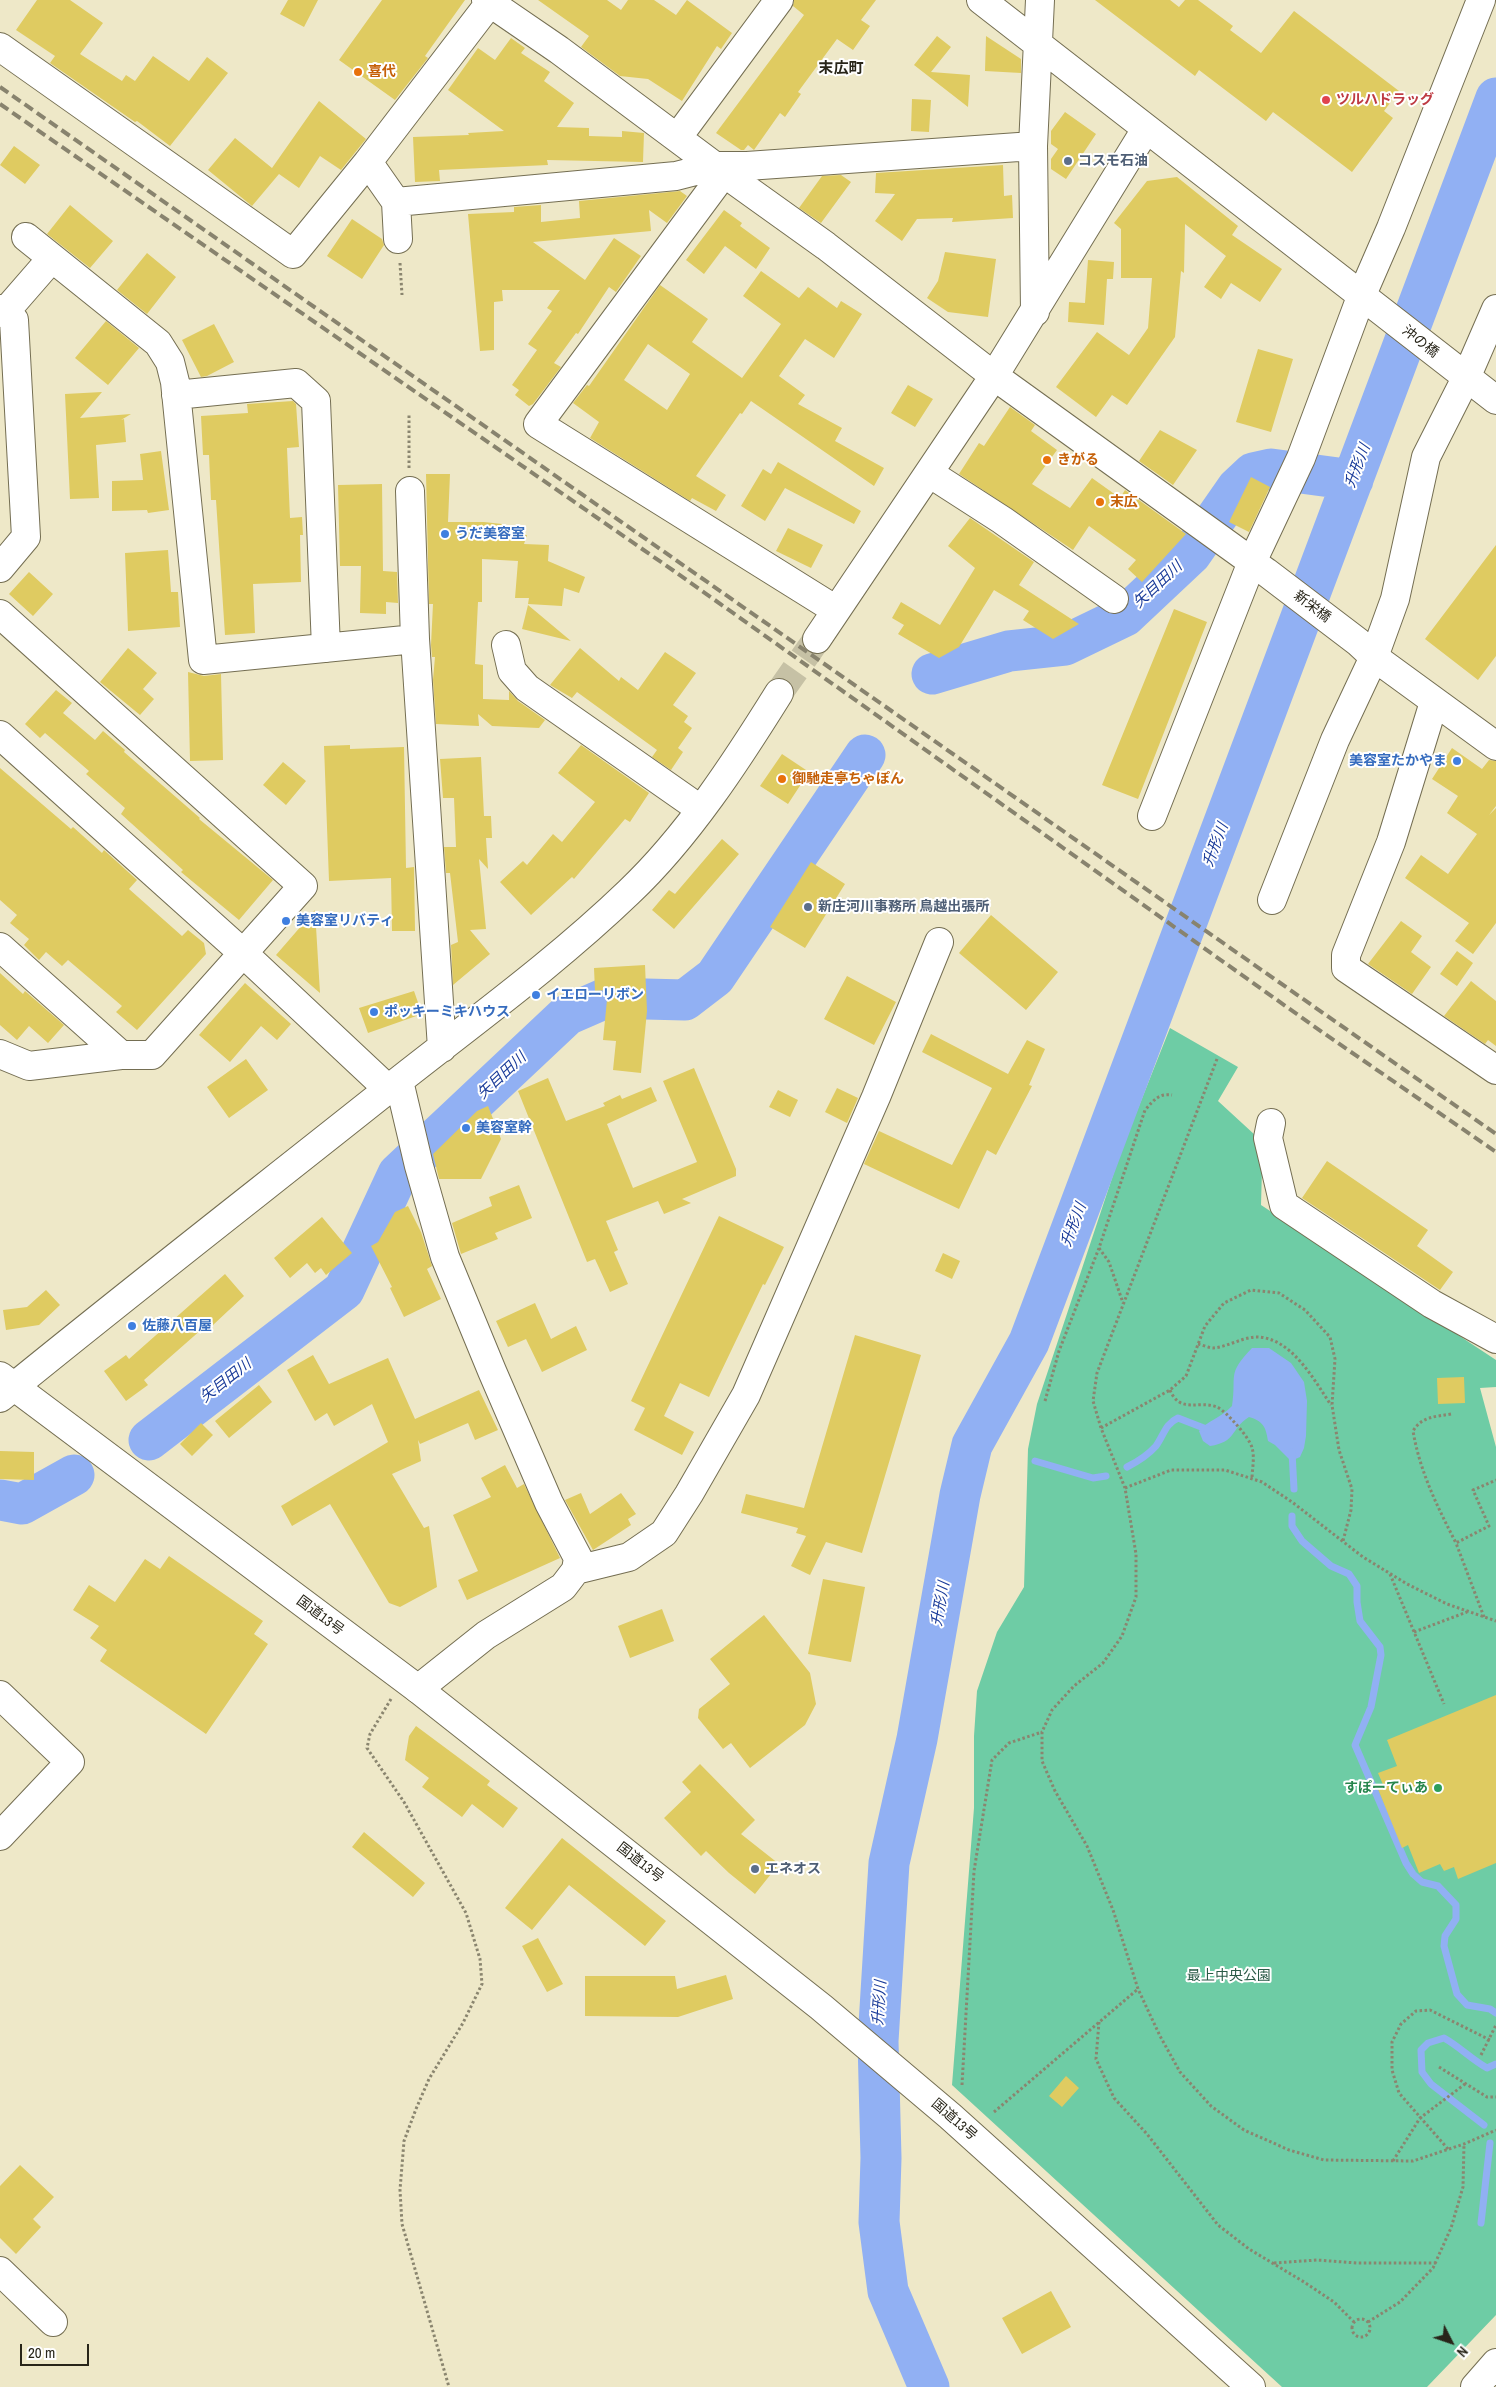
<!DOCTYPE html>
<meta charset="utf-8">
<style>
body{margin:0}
#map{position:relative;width:1496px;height:2387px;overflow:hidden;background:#eee8c8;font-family:"Archivo Narrow",sans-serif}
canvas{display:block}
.north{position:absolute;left:1426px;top:2317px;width:50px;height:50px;-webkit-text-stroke:4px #fff;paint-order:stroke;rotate:131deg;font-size:14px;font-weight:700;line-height:20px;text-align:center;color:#282519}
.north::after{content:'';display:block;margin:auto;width:18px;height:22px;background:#282519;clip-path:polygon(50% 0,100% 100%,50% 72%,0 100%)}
.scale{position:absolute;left:20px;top:2344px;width:69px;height:22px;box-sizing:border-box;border:2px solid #282519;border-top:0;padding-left:6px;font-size:15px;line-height:18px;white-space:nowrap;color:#282519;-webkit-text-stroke:4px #fff;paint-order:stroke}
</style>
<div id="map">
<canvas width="1496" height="2387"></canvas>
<div class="north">N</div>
<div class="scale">20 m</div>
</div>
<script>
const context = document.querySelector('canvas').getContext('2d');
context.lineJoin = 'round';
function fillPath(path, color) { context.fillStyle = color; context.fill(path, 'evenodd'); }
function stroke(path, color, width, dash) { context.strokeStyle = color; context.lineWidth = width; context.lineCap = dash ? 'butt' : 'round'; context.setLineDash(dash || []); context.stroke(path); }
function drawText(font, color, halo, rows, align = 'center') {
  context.font = font + ' "Archivo Narrow","Noto Sans JP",sans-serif'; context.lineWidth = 4; context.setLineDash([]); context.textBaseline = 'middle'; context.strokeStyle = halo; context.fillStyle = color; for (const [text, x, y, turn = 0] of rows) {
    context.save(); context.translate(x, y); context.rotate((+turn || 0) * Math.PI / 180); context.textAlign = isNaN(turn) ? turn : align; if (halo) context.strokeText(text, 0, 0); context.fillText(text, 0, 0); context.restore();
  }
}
fillPath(new Path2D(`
 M1170 1028 1238 1067 1218 1101 1255 1135 1262 1169 1261 1205 1496 1360V1387L1480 1388 1496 1447V2315L1427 2387H1282L952 2085 974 1808V1736L977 1691 997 1632 1024 1587 1028 1449 1037 1404 1121 1151Z`), '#6ecca5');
fillPath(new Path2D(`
 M1252 1348H1269L1291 1363 1304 1382 1307 1401 1306 1436 1304 1448 1300 1457 1291 1461 1275 1445 1268 1441C1266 1427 1263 1421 1249 1417 1230 1429 1237 1442 1210 1446L1203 1441 1199 1431C1207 1421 1221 1418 1232 1406 1237 1375 1226 1375 1252 1348Z`), '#91b0f3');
stroke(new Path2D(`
 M1292 1452 1294 1489
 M1035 1461 1093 1478 1106 1476
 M1127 1467C1137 1462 1148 1455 1156 1446 1164 1435 1165 1424 1178 1418L1209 1430
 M1292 1516V1526L1302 1541 1331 1566 1349 1574 1357 1586V1602L1360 1621 1380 1647 1381 1655 1371 1707 1355 1745 1406 1863 1413 1874 1422 1882 1438 1886 1456 1905V1919L1445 1936 1444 1946 1457 1994 1467 2005 1490 2009 1496 2013
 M1484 2125 1431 2084 1422 2072 1421 2050 1428 2043 1444 2038C1460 2047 1471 2059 1487 2068L1496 2064
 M1481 2223 1490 2143`), '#91b0f3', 7);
stroke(new Path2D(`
 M932 674 1009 651 1065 645 1125 616 1191 554 1237 488 1253 473 1271 469 1353 480
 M149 1440 344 1290 398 1174 567 1015 606 998 685 1000 715 977 865 755
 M0 1500 22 1504 74 1475
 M929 2387 888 2291 879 2222 881 2158 878 2041 889 1863 917 1739 960 1495 972 1445 1029 1342 1496 98`), '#91b0f3', 41);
fillPath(new Path2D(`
 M37 0H70L103 23 80 54 122 81 126 75 135 81 153 56 189 81 207 57 228 73 170 146 137 121 135 122 50 63 55 56 16 30Z
 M288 0H318L304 27 280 14Z
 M382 0H465L425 56 428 58 395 100 339 60Z
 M538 0H607L621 10 628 0H654L676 15 687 0 732 33 721 49 717 46 682 101 648 79 620 76 581 47 589 36Z
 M794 0H876L861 20 870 26 853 50 837 39 798 92 801 94 785 117 780 113 754 150 748 145 744 150H741L716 133 804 15 793 6Z
 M1095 0H1170L1179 7 1185 0H1198L1233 26 1230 30 1261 53 1294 11 1399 91 1384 111 1393 118 1352 172 1273 112 1266 121 1199 70 1195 76Z
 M937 36 951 47 931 72 970 75 968 107 914 65Z
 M986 36 1021 59V73L985 71Z
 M511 38 525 48 521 53 550 72 544 81 574 103 557 127 589 128V136L622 137V131L644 133 643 162 547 160 548 165 439 170 440 181 415 182 413 137 469 135 468 133 504 131 448 90 478 48 495 60Z
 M912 99 931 100 929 132 911 131Z
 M319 101 366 139 341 170 320 156 299 188 279 174 252 206 208 170 235 138 272 168Z
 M1065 112 1096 134 1066 179 1051 169V159L1058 149 1051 144V131Z
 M14 146 40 165 25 184 0 165Z
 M1003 165 1004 196 1012 195 1013 218 952 222 953 218 917 219 902 241 875 221 895 194 875 193 876 173Z
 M841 175 851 182 821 223 799 208 822 176Z
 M1177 177 1238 226 1232 235 1282 269 1260 302 1231 283 1221 299 1204 287 1226 256 1185 224 1184 273 1181 271 1175 337 1127 405 1112 395 1096 417 1056 387 1097 332 1129 355 1148 328 1152 278H1121V229L1114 223 1147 181Z
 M680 191 687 196 667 223 649 210 651 231 533 242 585 280 614 238 641 256 616 292 609 287 578 334 576 333 554 363 561 367 533 404 529 406 515 395 519 390 512 385 537 350 528 344 552 311 547 308 560 290H502L503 301 494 302V350L480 351 468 214 514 212V207L541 205V222L580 218 579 201Z
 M70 205 113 241 90 268 47 234Z
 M724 210 742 223 740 226 770 248 756 269 725 246 704 274 686 260Z
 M352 219 382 239 384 245 362 279 327 256Z
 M945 252 996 259 988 317 948 312 927 298 938 281Z
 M147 253 176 277 147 314 117 290Z
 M1088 260 1114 262 1113 279H1107L1104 325 1068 322 1069 302 1085 303Z
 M761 271 799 298 808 287 837 308 841 301 862 314 834 358 805 339 779 376 805 395 798 404 842 428 835 441 884 468 874 486 751 401 742 414 740 413 696 476 726 495 716 511 692 498 690 501 590 438 599 422 573 403 587 385 589 386 660 285 708 319 692 342 742 378 781 324 743 296ZM648 344 690 374 667 410 624 380Z
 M106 321 139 348 108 385 75 358Z
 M214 324 234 362 207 376 201 377 182 340Z
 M1258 349 1293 359 1271 432 1236 422Z
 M908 385 933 399 915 427 891 413Z
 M102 392 80 418 131 414 121 420 124 419 126 442 96 445 99 498 70 499 65 394Z
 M293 401 296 404 299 447 287 448 290 518 302 517 303 535H300L301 582 253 584 255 633 225 635 216 500H211L209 455H203L201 416 248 413 247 404Z
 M1010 407 1035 425 1031 431 1057 450 1032 484 1070 508 1092 478 1120 498 1125 490 1186 534 1142 582 1128 569 1136 560 1089 526 1073 550 959 474 979 443 984 446Z
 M1160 430 1197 450 1173 485 1139 461Z
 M161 451 169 510 148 513 147 510 112 511V481L143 480 140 454Z
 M778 462 861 511 854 524 785 488 765 521 741 506 763 469 771 474Z
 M426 474H450L448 522H484L502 524V534L527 535 524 544 549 545 548 561 585 577 579 593 564 588 562 606 528 604 529 598H515L518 561 482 559V602H478L475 664 483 665V699L509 700V691L518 701 545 720 539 728 492 726 478 714 479 726 436 724 433 680 435 657H432L431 645 433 604H429Z
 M1251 477 1270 487 1249 532 1229 522Z
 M382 484 383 571 397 572 398 603 386 602V614L360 613 361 566H340L338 485Z
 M970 518 1034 562 1019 585 1079 624 1053 639 1023 620 1029 611 994 590 959 647 939 658 898 634 904 625 892 618 901 602 940 625 975 568 948 546Z
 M788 528 823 545 811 568 776 551Z
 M1496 545V656L1478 680 1425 639Z
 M168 550 171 592H178L180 627 128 631 125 553Z
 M29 572 53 594 33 616 9 594Z
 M528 605 571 641 522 629Z
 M1174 609 1207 622 1138 799 1102 785Z
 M128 648 157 673 143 689 154 699 140 715 100 682Z
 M580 648 619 681 621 677 638 690 665 652 696 673 673 705 688 716 684 722 692 728 678 748 683 752 671 770 652 757 657 750 577 692 572 698 550 685Z
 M188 672 204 676 221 674 223 760 190 761Z
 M56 690 72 703 63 713 95 740 103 731 125 750 124 752 200 818 199 819 273 880 239 920 181 872 183 870 121 814 125 808 86 774 89 771 45 733 40 738 25 724Z
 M350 745V749L404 747 406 868 414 867 415 931H392L391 878 329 881 324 746Z
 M581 745 649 793 630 822 625 819 574 879 572 877 531 915 500 882 523 861 527 865 553 834 562 842 595 802 558 773Z
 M1452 748 1482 769 1489 760 1496 761V806L1489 815 1496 808V923L1473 954 1455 941 1469 923 1405 878 1421 855 1448 874 1477 834 1447 813 1458 796 1432 779Z
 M782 754 809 772 788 804 760 786Z
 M481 757 484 816H491L492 838H486L488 869 479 859 486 929 470 930 490 954 453 985 451 945 458 942 450 873H446L444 847H456L454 798H443L440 759Z
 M283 762 306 781 286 805 263 785Z
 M0 768 71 829 73 827 102 853 104 850 137 880 129 889 182 936 188 930 204 943 206 954 137 1030 116 1012 122 1006 68 960 62 966 46 952 39 960 24 945 29 939 10 923 17 915 0 900Z
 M722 839 739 854 674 929 652 910 669 890 675 894Z
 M811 862 845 884 805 948 770 927Z
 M315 910 320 993 276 955Z
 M991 915 1058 972 1026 1010 959 953Z
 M1401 921 1422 936 1411 952 1431 967 1412 994 1368 964Z
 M1457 951 1473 963 1457 986 1440 974Z
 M645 965 647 1011 641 1073 613 1070 616 1041 603 1040 608 990 595 991 594 968Z
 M0 973 23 994 25 991 64 1025 48 1043 29 1026 17 1040 0 1025Z
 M847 976 896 1002 874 1045 824 1019Z
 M1471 981 1496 1001V1046L1488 1040 1485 1044 1444 1016Z
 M245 983 291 1024 277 1040 261 1026 230 1062 199 1035Z
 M414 991 422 1014 368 1033 359 1008Z
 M931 1034 1008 1074 1027 1040 1045 1049 1029 1085 1032 1086 996 1155 987 1150 959 1209 864 1164 879 1131 952 1165 992 1088 922 1052Z
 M246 1059 268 1090 229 1118 207 1087Z
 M694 1068 736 1169V1176L682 1199 691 1203 664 1214 658 1201 606 1221 618 1250 614 1252 628 1284 610 1292 595 1259 587 1262 518 1091 548 1078 566 1121 605 1106 603 1103 620 1095 622 1099 651 1087 657 1101 607 1124 633 1188 697 1162 663 1081Z
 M837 1088 858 1098 847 1123 825 1112Z
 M778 1090 798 1100 790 1117 769 1107Z
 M488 1106 501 1139 481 1179H439L433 1154 477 1111Z
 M1327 1161 1428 1230 1417 1246 1453 1272 1440 1290 1302 1198Z
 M519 1185 532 1218 495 1233 498 1239 461 1254 452 1223 492 1206 489 1197Z
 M408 1206 421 1232 432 1266 427 1269 441 1299 404 1317 390 1288 392 1287 371 1246 378 1242 395 1212Z
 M719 1216 784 1247 765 1285 763 1284 709 1397 680 1383 664 1416 694 1432 682 1455 634 1430 645 1408 631 1401Z
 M322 1217 352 1253 326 1275 321 1268 315 1273 307 1263 290 1278 274 1258Z
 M943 1253 960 1261 952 1279 935 1271Z
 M225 1274 244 1296 213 1325 210 1322 144 1380 148 1385 126 1401 104 1371 126 1355 129 1359Z
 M46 1290 60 1305 39 1325 6 1330 3 1310 27 1307Z
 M535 1303 551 1339 576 1326 587 1350 542 1372 526 1339 508 1347 496 1321Z
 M855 1335 921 1355 862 1553 826 1542 810 1575 791 1566 806 1536 796 1533 798 1528 741 1513 746 1494 804 1508Z
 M313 1355 329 1384 388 1358 415 1419 479 1390 498 1430 475 1440 468 1423 420 1444 418 1440 421 1461 392 1474 424 1528 429 1526 437 1587 400 1607 389 1603 330 1504 292 1526 281 1506 388 1442 372 1404 334 1426 327 1413 315 1421 287 1370Z
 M1464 1377 1465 1403 1438 1404 1437 1378Z
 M259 1385 272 1402 229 1438 215 1421Z
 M201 1423 213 1435 192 1456 180 1444Z
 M0 1451 34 1452V1480L0 1479Z
 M505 1465 517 1488 524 1484 560 1558 467 1600 458 1580 478 1571 453 1515 491 1497 481 1478Z
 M581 1493 590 1514 621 1493 636 1514 628 1519 631 1525 593 1550 565 1500Z
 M169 1556 263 1621 254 1634 268 1644 206 1734 100 1661 107 1650 90 1638 99 1626 73 1610 89 1585 115 1602 145 1559 160 1569Z
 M823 1579 865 1587 851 1662 808 1654Z
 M662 1609 674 1641 630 1658 618 1626Z
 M764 1615 810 1673 816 1704 805 1725 750 1768 731 1743 723 1749 698 1718 699 1709 730 1684 710 1659Z
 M1496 1695V1863L1458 1879 1454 1867 1444 1871 1440 1864 1419 1873 1408 1845 1402 1848 1378 1789 1384 1787 1378 1773 1397 1766 1387 1740Z
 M416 1726 490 1781 487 1785 518 1808 503 1828 472 1804 462 1817 422 1787 429 1778 405 1760 409 1736Z
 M700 1764 755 1820 741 1834 779 1864 755 1894 729 1873 706 1851 701 1856 664 1818 691 1792 682 1782Z
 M364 1832 425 1883 413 1897 352 1847Z
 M562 1838 666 1921 645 1946 569 1885 532 1930 505 1908Z
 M538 1938 563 1984 547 1992 522 1946Z
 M726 1975 733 1999 678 2017 585 2016V1976H675L677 1989Z
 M1066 2076 1079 2088 1062 2107 1049 2096Z
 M20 2165 54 2197 33 2219 41 2227 16 2254 0 2238V2186Z
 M1051 2291 1071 2327 1022 2354 1002 2318Z`), '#dfcb61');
stroke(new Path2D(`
 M779 693 817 639`), '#c6c1a5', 28, [28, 14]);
const minor = new Path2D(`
 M486 0 559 50 724 173 826 246 994 376 1266 572 1358 642 1374 657 1496 746
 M981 0 1496 400
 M0 47 293 254 368 162 492 0
 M677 138 779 0
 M368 162 396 202 398 239
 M724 173 538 424 836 610
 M396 202 676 176 715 166H747L1033 146
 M26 237 158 343 170 362 175 382 203 660 415 639
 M0 309 14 320 26 537 0 568
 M5 312 52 258
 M1035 312 1033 146 1040 0
 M176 395 296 383 316 401 326 648
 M929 473 1002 520 1114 599
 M410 491 415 639 442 1048
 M0 614 303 886 152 1055H121L0 947
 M817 639 994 376 1146 129
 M506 645 512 671 527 688 700 809
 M1434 702 1391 842 1346 955V968L1496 1070
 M0 735 244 954 388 1089
 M1152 816 1252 562 1301 458 1361 297 1391 228 1481 0
 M1272 900 1335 740 1374 657 1395 599 1426 457 1466 378 1496 309
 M0 1054 29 1066 121 1055
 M399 1081 419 1166 445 1257 492 1371 549 1503 578 1558 576 1570 563 1587 486 1635 418 1689
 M1271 1123 1268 1138 1284 1205 1432 1304 1496 1339
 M0 1398C126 1295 255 1195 382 1094 466 1027 552 966 629 892 688 836 736 762 779 693
 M576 1570 629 1557 664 1533 689 1494 746 1395 876 1097 939 942
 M0 1695 70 1762 0 1836
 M0 2271 53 2322`);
const major = new Path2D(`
 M1475 2387 1496 2363`);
const highway = new Path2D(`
 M0 1376 418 1689 821 2007 950 2116 1251 2387`);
stroke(minor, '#746e52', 30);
stroke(major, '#746e52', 30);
stroke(highway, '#746e52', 30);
stroke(new Path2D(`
 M400 263 402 295
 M409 468V413
 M1217 1059 1097 1373 1093 1401 1101 1428 1125 1488 1136 1554V1597L1122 1636 1103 1663 1074 1686 1052 1710 1042 1732V1761L1055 1791 1087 1846 1113 1910 1138 1989 1160 2036 1180 2072 1211 2106 1244 2130 1289 2150 1324 2160 1413 2161 1464 2144 1496 2130
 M1099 1248 1109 1262 1123 1303
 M1198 1344C1203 1345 1209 1348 1213 1348 1227 1347 1241 1338 1255 1337 1291 1336 1314 1380 1331 1405
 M1170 1390C1180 1414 1198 1400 1217 1407 1226 1411 1250 1438 1252 1448 1255 1457 1252 1470 1252 1479
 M1045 1401 1059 1351 1099 1248 1145 1110C1154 1100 1159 1093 1172 1095
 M1451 1414C1435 1417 1422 1416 1413 1431 1420 1472 1437 1506 1456 1543
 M1101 1428 1170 1390 1186 1376 1205 1326 1224 1303 1251 1290 1279 1293 1305 1310 1330 1337 1335 1359 1332 1405 1339 1450 1352 1489 1351 1510 1343 1541
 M1125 1488 1171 1470H1225L1262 1482 1292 1502 1363 1557 1407 1584 1447 1604 1496 1621
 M1390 1574 1444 1704
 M1484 1617 1456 1543 1489 1526 1473 1490 1496 1480
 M1414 1632 1467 1612
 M391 1699 370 1734 367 1748 404 1802 466 1913 480 1959 482 1984 463 2023 429 2079 416 2109 404 2141 400 2190 402 2224 449 2387
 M1099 2022 1096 2059 1114 2098 1147 2134 1218 2225 1249 2249 1304 2282 1334 2302 1354 2322
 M1481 2055 1496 2025
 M1439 2067 1487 2097H1496
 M962 2085 974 1871 992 1760 1009 1743 1042 1732
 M994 2112 1138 1989
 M1448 2149 1399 2093 1392 2070V2042L1401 2024 1416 2011 1430 2010 1490 2040
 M1393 2161 1420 2118 1465 2084
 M1274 2263 1317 2260 1357 2263H1436
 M1352 2328a9 9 0 1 1 18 0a9 9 0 1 1-18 0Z
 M1368 2322 1400 2302 1433 2268 1451 2228 1463 2187 1464 2144`), '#8a856f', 3, [2.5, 2.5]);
stroke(minor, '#fff', 28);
stroke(major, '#fff', 28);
stroke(highway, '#fff', 28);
stroke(new Path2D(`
 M0 87 1496 1134
 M0 104 674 571 1322 1032 1496 1152`), '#88836e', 4, [10, 5]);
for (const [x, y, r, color] of [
 [358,72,5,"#e8710a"],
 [1326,100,5,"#e0444e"],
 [1068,161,5,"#5c6f8a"],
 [1047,460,5,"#e8710a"],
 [1100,502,5,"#e8710a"],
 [445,534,5,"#3f7fe0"],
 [1457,761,5,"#3f7fe0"],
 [782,779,5,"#e8710a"],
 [808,907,5,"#5c6f8a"],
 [286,921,5,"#3f7fe0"],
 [536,995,5,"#3f7fe0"],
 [374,1012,5,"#3f7fe0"],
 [466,1128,5,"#3f7fe0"],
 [132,1326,5,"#3f7fe0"],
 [1438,1788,5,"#2e9e5b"],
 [755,1869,5,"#5c6f8a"]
]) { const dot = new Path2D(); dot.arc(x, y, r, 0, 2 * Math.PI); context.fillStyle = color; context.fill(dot); stroke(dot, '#fff', 2); }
drawText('bold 14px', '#c56008', '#fff', [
 ["喜代",368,72],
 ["きがる",1057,460],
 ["末広",1110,502],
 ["御馳走亭ちゃぽん",792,779]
], 'left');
drawText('bold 14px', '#be3a42', '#fff', [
 ["ツルハドラッグ",1336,100]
], 'left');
drawText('bold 14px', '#4e5e75', '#fff', [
 ["コスモ石油",1078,161],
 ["新庄河川事務所 鳥越出張所",818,907],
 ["エネオス",765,1869]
], 'left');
drawText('14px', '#282519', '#fff', [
 ["沖の橋",1420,342,38],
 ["新栄橋",1312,607,37],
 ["国道13号",320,1616,37],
 ["国道13号",640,1863,38],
 ["国道13号",954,2120,41]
]);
drawText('bold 14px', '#366cbe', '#fff', [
 ["うだ美容室",455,534],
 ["美容室たかやま",1447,761,"right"],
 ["美容室リバティ",296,921],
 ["イエローリボン",546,995],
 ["ポッキーミキハウス",384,1012],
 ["美容室幹",476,1128],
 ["佐藤八百屋",142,1326]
], 'left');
drawText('bold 14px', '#27864d', '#fff', [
 ["すぽーてぃあ",1428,1788]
], 'right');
drawText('14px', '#2a5b47', '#fff', [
 ["最上中央公園",1229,1976]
]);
drawText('bold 15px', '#282519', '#fff', [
 ["末広町",841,69]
]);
drawText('italic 15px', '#1a3b99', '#fff', [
 ["升形川",1358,466,-69],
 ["矢目田川",1158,585,-43],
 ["升形川",1216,845,-69],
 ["矢目田川",502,1076,-43],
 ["升形川",1074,1225,-69],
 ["矢目田川",226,1381,-38],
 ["升形川",941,1604,-80],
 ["升形川",880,2003,-86]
]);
</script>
